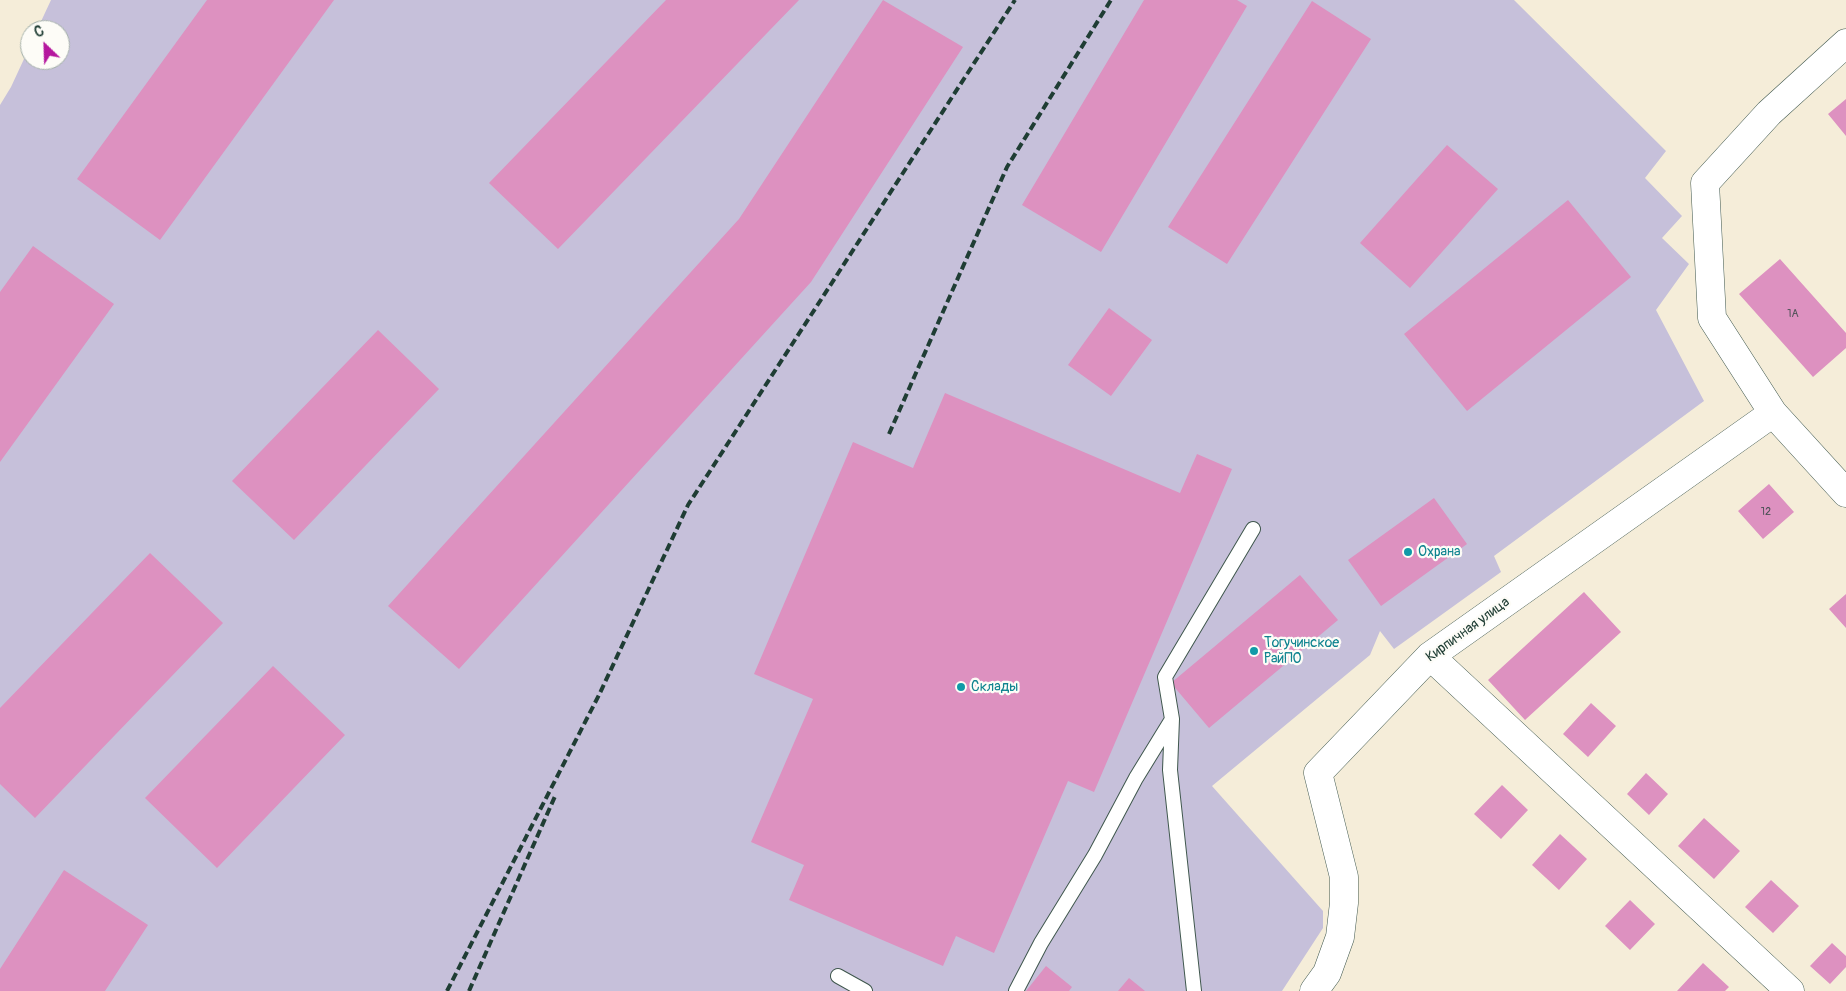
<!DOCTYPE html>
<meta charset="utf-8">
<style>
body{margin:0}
#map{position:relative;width:1846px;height:991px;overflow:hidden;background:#f5edd9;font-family:Pangolin,sans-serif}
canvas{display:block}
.north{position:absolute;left:20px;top:20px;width:50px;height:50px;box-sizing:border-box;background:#fdfcf7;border:1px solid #a4b0a9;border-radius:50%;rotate:336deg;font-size:14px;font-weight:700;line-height:20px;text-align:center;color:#1f3d34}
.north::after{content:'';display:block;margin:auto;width:18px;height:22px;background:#b5179e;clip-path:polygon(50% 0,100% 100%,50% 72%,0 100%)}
</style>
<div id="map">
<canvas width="1846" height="991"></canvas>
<div class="north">С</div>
</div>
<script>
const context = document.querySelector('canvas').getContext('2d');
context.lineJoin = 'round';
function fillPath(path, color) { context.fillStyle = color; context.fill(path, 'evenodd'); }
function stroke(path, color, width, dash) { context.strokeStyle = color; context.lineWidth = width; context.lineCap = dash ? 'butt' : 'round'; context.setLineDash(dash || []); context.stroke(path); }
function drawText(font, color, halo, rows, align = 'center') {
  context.font = font + ' Pangolin,sans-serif'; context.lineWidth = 4.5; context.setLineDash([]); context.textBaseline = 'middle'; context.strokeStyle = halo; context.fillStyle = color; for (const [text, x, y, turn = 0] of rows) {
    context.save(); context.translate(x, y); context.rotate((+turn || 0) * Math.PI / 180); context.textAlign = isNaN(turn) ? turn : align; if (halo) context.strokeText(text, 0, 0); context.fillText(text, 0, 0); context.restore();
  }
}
fillPath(new Path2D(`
 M51 0H1514L1666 151 1645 178 1682 216 1662 238 1689 264 1656 310 1704 401 1494 556 1501 572 1394 649 1380 631 1370 655 1212 786 1323 911V928L1282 991H0V105L11 87 30 46V60H60V30H37Z`), '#c6c0da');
fillPath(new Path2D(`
 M207 0H334L160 240 77 179Z
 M666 0H799L558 249 489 183Z
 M883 0 963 47 811 282 459 669 388 606 739 219Z
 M1144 0H1237L1247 6 1101 252 1022 205Z
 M1312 1 1371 39 1227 264 1168 227Z
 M1846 99V136L1828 114Z
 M1447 145 1498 189 1410 288 1360 243Z
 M1568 200 1631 277 1467 411 1404 334Z
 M33 246 114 304 0 462V292Z
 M1780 259 1846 333V348L1813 377 1739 294Z
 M1109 308 1152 340 1111 396 1068 365Z
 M378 330 439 389 294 540 232 481Z
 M945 393 1180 493 1197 454 1232 469 1094 792 1068 781 994 953 956 936 943 966 789 900 804 865 751 842 813 699 754 674 853 442 913 468Z
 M1769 484 1794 512 1763 539 1738 511Z
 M1434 498 1467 544 1381 606 1348 560Z
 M150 553 223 623 35 818 0 784V708Z
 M1300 575 1338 620 1209 728 1171 683Z
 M1584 592 1621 632 1525 720 1488 680Z
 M1846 594V628L1829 609Z
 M273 666 345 735 217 868 145 798Z
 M1591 703 1616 726 1588 757 1563 734Z
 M1646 773 1668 794 1649 815 1627 794Z
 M1502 785 1528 810 1501 839 1474 814Z
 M1704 818 1740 851 1714 879 1678 846Z
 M1560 834 1587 859 1559 890 1532 865Z
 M64 870 148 925 105 991H0V969Z
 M1771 880 1799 906 1773 933 1745 907Z
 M1630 900 1655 924 1630 950 1605 926Z
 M1832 943 1846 956V967L1830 984 1810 966Z
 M1703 963 1729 987 1725 991H1677Z
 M1046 966 1072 987 1069 991H1026Z
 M1129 978 1145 991H1118Z`), '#dd91c0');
const lane = new Path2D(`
 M838 976 865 991
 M1016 991 1041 943 1095 855 1136 778 1171 721
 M1194 991 1170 770 1172 719 1165 677 1253 529`);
const street = new Path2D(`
 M1846 43 1769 113 1705 183 1712 318 1773 413 1846 493
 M1430 656 1790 991
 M1314 991 1327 973 1340 937 1344 903V877L1318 773 1430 656 1773 413`);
stroke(lane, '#3f574d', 16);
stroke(street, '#3f574d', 29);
stroke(lane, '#fff', 14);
stroke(street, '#fff', 28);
stroke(new Path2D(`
 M889 434 1007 167 1111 0
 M447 991 599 695 688 505 1015 0
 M469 991 556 794`), '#1f3d34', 4, [8, 4]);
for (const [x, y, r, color] of [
 [1408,552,5,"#0f9aa8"],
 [1254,651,5,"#0f9aa8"],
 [961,687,5,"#0f9aa8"]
]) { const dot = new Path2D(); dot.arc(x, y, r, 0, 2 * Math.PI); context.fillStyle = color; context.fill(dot); stroke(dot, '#fdfcf7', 2); }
drawText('11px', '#4e5257', null, [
 ["1А",1793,314],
 ["12",1766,512]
]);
drawText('14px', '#0d838f', '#fdfcf7', [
 ["Охрана",1418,552],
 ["Тогучинское",1264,643],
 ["РайПО",1264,659],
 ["Склады",971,687]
], 'left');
drawText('14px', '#1f3d34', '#fdfcf7', [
 ["Кирпичная улица",1468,630,-36]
]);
</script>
